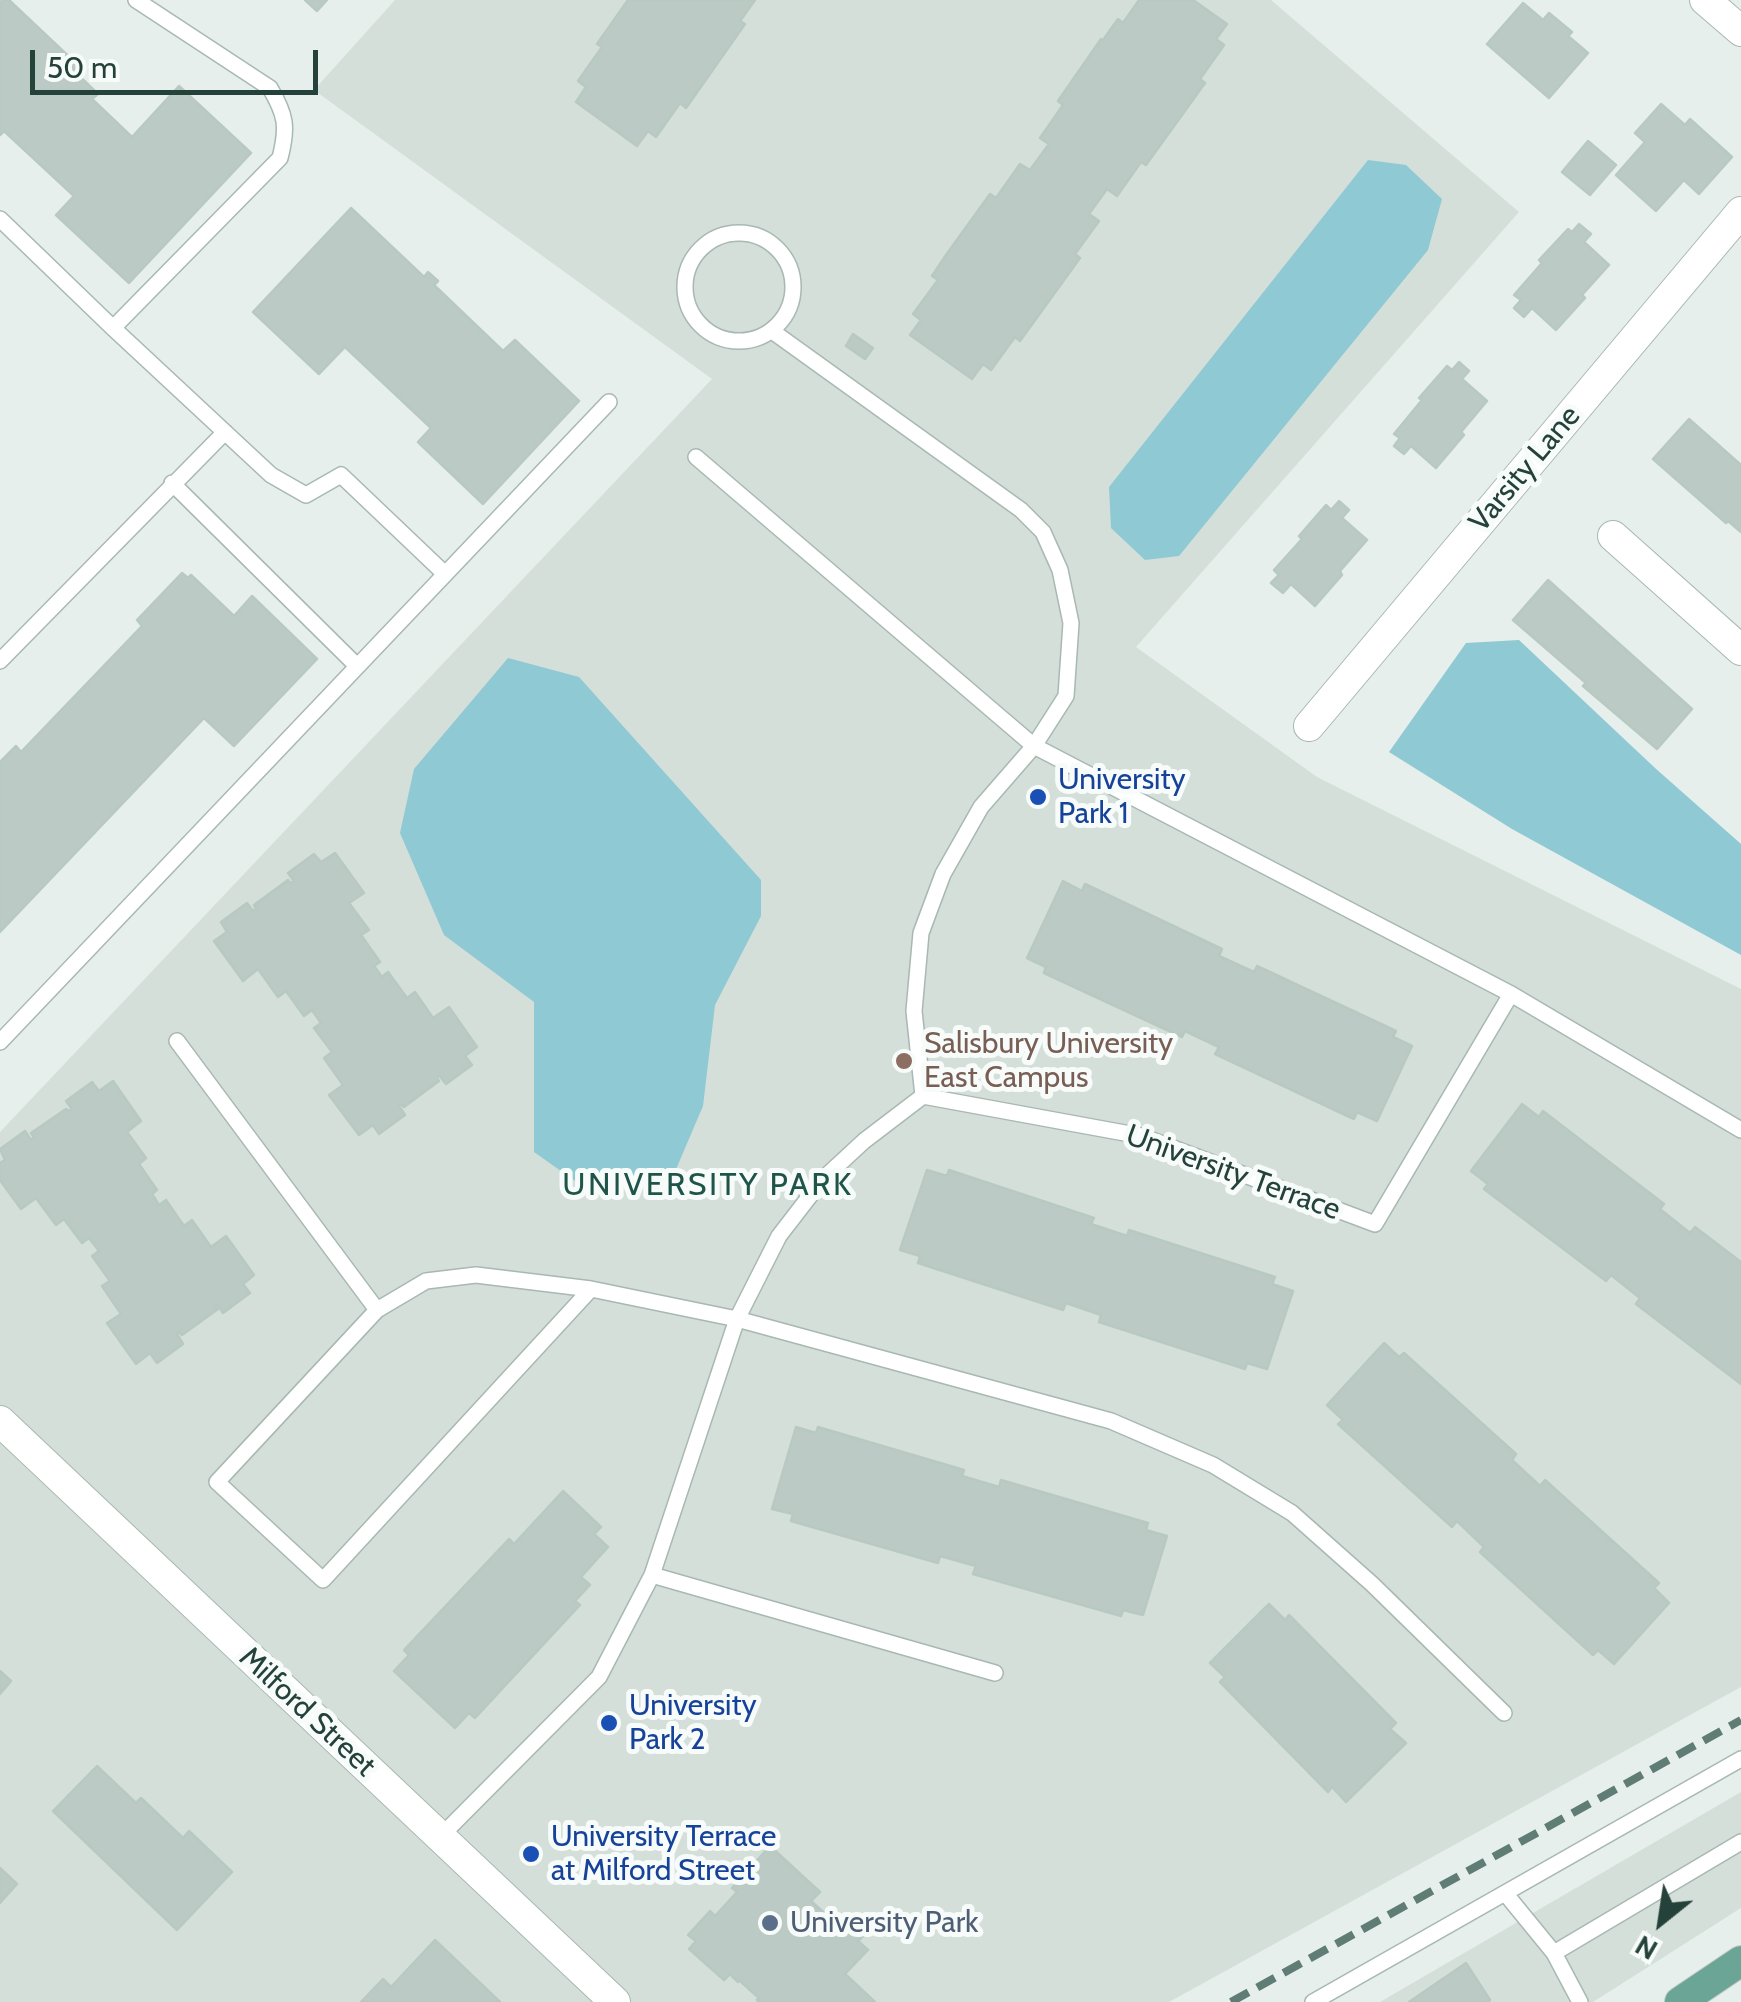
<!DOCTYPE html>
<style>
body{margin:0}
#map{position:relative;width:1741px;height:2002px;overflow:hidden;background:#e6efeb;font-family:Cabin,sans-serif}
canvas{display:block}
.north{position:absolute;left:1611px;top:1872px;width:100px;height:100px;-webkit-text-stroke:8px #f7fbf9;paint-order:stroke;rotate:210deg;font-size:28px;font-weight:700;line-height:40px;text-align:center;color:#24423a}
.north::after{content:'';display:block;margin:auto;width:35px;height:45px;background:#24423a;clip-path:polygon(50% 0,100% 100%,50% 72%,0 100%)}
.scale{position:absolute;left:30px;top:50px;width:288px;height:45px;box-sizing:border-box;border:5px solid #24423a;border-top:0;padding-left:12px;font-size:30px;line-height:35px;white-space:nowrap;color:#24423a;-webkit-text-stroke:8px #f7fbf9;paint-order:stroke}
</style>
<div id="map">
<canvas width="1741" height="2002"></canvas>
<div class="north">N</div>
<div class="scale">50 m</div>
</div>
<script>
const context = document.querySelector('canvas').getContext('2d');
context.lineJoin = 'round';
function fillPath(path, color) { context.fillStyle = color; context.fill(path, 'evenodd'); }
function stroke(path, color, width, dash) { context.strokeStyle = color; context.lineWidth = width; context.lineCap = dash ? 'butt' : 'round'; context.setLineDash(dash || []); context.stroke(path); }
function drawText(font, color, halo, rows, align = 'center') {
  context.font = font + ' Cabin,sans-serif'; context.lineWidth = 10; context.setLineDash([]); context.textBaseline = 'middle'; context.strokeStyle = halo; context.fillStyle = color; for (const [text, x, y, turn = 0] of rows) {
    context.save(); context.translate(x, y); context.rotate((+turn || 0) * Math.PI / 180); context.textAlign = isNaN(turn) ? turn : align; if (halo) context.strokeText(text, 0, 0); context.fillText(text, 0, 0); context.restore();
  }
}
fillPath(new Path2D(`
 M395 0H1271L1519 212 1136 647 1317 777 1741 989V1687L1169 2002H0V1132L712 379 314 90Z
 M1741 1792V1908L1593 2002H1380Z`), '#d4dfda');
fillPath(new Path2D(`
 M1368 160 1406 165 1442 199 1428 250 1179 556 1145 560 1111 528 1109 487Z
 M1519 640 1655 768 1741 844V955L1512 829 1389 752 1466 643Z
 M508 658 579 677 761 880V916L715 1005 703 1106 671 1181 578 1183 534 1152V1002L444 935 400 833 414 769Z`), '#8ec9d4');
const building = new Path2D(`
 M4 0H9L81 68 76 73 98 94 92 99 132 137 179 86 251 153 129 283 56 215 74 196 4 131 0 135V1L2 2Z
 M305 0H327L317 11Z
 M628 0H755L740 21 745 24 686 108 680 103 656 137 648 131 637 146 576 102 586 87 578 81 602 47 597 44Z
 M1139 0H1193L1227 24 1216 39 1224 45 1200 79 1205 83 1146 165 1141 162 1117 196 1107 189 1089 214 1099 221 1075 254 1080 258 1020 341 1015 337 991 370 983 364 972 379 910 335 921 320 913 314 938 280 932 276 946 255 990 194 996 198 1020 164 1030 170 1049 144 1040 138 1063 105 1058 101 1101 39 1103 40 1118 19 1123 23Z
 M1523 3 1543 20 1549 13 1572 32 1568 36 1588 53 1549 98 1487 44Z
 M1661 104 1685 125 1690 119 1732 157 1699 194 1684 180 1656 211 1616 175 1645 142 1635 133Z
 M1588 141 1616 165 1590 195 1562 172Z
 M351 208 424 277 428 272 438 281 434 285 503 351 515 340 579 401 483 504 418 442 431 428 345 347 319 374 253 312Z
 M1579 224 1591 234 1584 242 1609 265 1582 295 1585 298 1556 330 1532 308 1524 317 1514 308 1521 300 1514 295 1542 263 1539 260 1568 229 1572 232Z
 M853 334 873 348 865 359 846 346Z
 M1459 362 1469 371 1462 379 1487 401 1461 432 1464 435 1436 468 1411 446 1404 454 1394 446 1400 438 1394 434 1422 400 1419 398 1447 366 1452 370Z
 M1689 419 1741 465V532L1728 521 1726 523 1653 459Z
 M1339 501 1349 510 1342 518 1367 540 1340 571 1342 575 1315 606 1291 584 1283 593 1271 583 1279 575 1274 570 1302 539 1299 536 1326 505 1331 510Z
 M182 573 188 578 191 575 234 616 252 596 317 659 234 746 204 718 0 932V762L16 746 21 752 142 626 137 620Z
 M1548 580 1692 709 1657 749 1583 686 1586 683 1513 620Z
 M335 853 364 893 349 903 369 930 361 935 380 962 374 966 382 977 388 972 407 998 415 992 433 1018 449 1007 477 1047 465 1056 472 1065 446 1084 439 1075 437 1078 439 1081 404 1107 401 1104 399 1106 405 1115 379 1134 373 1125 359 1135 329 1095 343 1085 324 1058 332 1052 314 1028 321 1023 312 1010 304 1016 286 991 278 997 258 969 243 981 214 941 227 932 221 922 247 903 253 911 256 909 254 905 288 880 290 883 294 881 288 873 314 854 321 862Z
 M1063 881 1082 891 1085 884 1222 949 1219 956 1254 972 1257 966 1396 1031 1393 1037 1412 1046 1377 1121 1357 1112 1354 1119 1215 1054 1219 1047 1185 1031 1182 1037 1044 973 1046 967 1027 958Z
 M113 1081 141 1121 127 1132 146 1158 139 1164 157 1190 152 1194 159 1205 166 1200 184 1226 192 1220 211 1247 226 1236 254 1275 243 1284 250 1293 223 1313 217 1304 215 1306 218 1309 182 1335 179 1332 177 1334 183 1344 157 1363 150 1353 136 1364 107 1323 121 1314 102 1286 110 1281 92 1256 99 1251 89 1238 82 1243 64 1219 56 1225 36 1198 21 1209 0 1180V1163L5 1160 0 1149 25 1131 31 1140 34 1137 31 1133 66 1109 68 1111 72 1109 66 1101 92 1082 99 1091Z
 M1522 1104 1539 1117 1543 1111 1664 1204 1660 1209 1690 1233 1695 1227 1741 1262V1384L1636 1304 1640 1298 1611 1275 1606 1281 1484 1189 1488 1184 1471 1171Z
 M927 1170 947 1176 949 1170 1094 1218 1091 1224 1127 1236 1129 1230 1275 1277 1272 1284 1293 1291 1267 1369 1247 1363 1245 1369 1099 1322 1101 1315 1066 1303 1063 1310 918 1263 920 1256 900 1250Z
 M1384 1343 1399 1357 1404 1353 1516 1454 1512 1460 1540 1486 1545 1480 1659 1583 1654 1588 1669 1603 1614 1664 1598 1650 1593 1655 1480 1552 1484 1547 1457 1521 1452 1527 1338 1424 1343 1420 1327 1405Z
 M796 1427 816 1433 818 1427 964 1470 962 1476 999 1487 1001 1480 1148 1523 1146 1530 1167 1536 1143 1615 1123 1610 1121 1616 973 1574 976 1566 940 1556 938 1563 791 1521 793 1514 772 1509Z
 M563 1491 601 1527 594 1534 608 1547 581 1577 590 1585 575 1601 580 1605 475 1718 469 1713 455 1728 394 1671 409 1655 404 1650 509 1539 514 1544Z
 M1269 1604 1285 1620 1289 1615 1396 1723 1390 1729 1406 1743 1346 1802 1332 1787 1328 1792 1220 1682 1225 1677 1210 1663Z
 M0 1671 11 1681 0 1694Z
 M97 1766 136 1803 141 1798 183 1838 189 1831 232 1872 177 1930 53 1811Z
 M770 1846 820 1892 811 1901 833 1921 835 1918 843 1925 849 1919 865 1934 858 1941 868 1950 845 1974 875 2002H759L757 2000 759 1998 739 1980 738 1982 730 1974 724 1980 689 1949 696 1941 688 1935 710 1911 715 1916 737 1892 732 1888Z
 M0 1868 17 1884 0 1903Z
 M435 1940 500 2002H361L383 1979 391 1987Z
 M1466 1963 1490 2000 1488 2002H1409Z`);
fillPath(building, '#bbcac4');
stroke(building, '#b8c9c2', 2.5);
const service = new Path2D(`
 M0 219 113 328 271 475 306 495 341 475 445 574
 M685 287a54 54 0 1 1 108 0a54 54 0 1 1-108 0Z
 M113 328 280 158C288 127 286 115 270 88L136 0
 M772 331 1021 510 1043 532 1060 570 1071 623 1066 696 1034 746 981 807 943 874 921 933 914 1011 923 1096
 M696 457 1034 746 1511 994 1741 1130
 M172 483 357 666
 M0 661 225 432
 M177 1041 377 1310
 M0 1042 609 402
 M591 1289 476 1275 426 1281 377 1310 217 1482 323 1580 591 1289 737 1319 1111 1421 1213 1465 1292 1513 1372 1584 1504 1713
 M652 1575 995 1673
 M440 1837 599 1677 652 1575 737 1319 779 1236 823 1179 864 1141 923 1096 1141 1136 1375 1224 1511 994
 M1505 1893 1554 1953
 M1313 2002 1741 1759
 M1580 2002 1554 1953 1741 1842`);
const minor = new Path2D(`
 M1705 0 1741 31
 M1613 536 1741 650
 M1309 726 1741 212
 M0 1421 615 2002`);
const primary = new Path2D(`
 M1680 2002 1741 1961`);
stroke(service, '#a8b8b2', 18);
stroke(minor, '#a8b8b2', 32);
stroke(primary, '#c2cac8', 32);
stroke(service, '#fff', 15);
stroke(minor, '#fff', 30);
stroke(primary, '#6aa596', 30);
stroke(new Path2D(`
 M1231 2002 1741 1720`), '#5f7d75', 8, [20, 10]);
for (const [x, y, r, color] of [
 [1038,797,10,"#1a4fb4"],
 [904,1061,10,"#8d6e63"],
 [609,1723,10,"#1a4fb4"],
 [531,1854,10,"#1a4fb4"],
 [770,1923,10,"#5c6f8a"]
]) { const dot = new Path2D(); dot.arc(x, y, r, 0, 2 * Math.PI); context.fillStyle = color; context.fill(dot); stroke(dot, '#f7fbf9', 4); }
drawText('30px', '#24423a', '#f7fbf9', [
 ["Varsity Lane",1525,469,-50],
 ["University Terrace",1233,1173,20],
 ["Milford Street",307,1712,43]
]);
drawText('30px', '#164399', '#f7fbf9', [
 ["University",1058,780],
 ["Park 1",1058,814],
 ["University",629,1706],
 ["Park 2",629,1740],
 ["University Terrace",551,1837],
 ["at Milford Street",551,1871]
], 'left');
drawText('30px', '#785e54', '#f7fbf9', [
 ["Salisbury University",924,1044],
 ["East Campus",924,1078]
], 'left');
drawText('30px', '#4e5e75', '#f7fbf9', [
 ["University Park",790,1923]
], 'left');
context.letterSpacing = '2.5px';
drawText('32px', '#1f5548', '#f7fbf9', [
 ["UNIVERSITY PARK",708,1186]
]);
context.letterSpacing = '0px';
</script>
